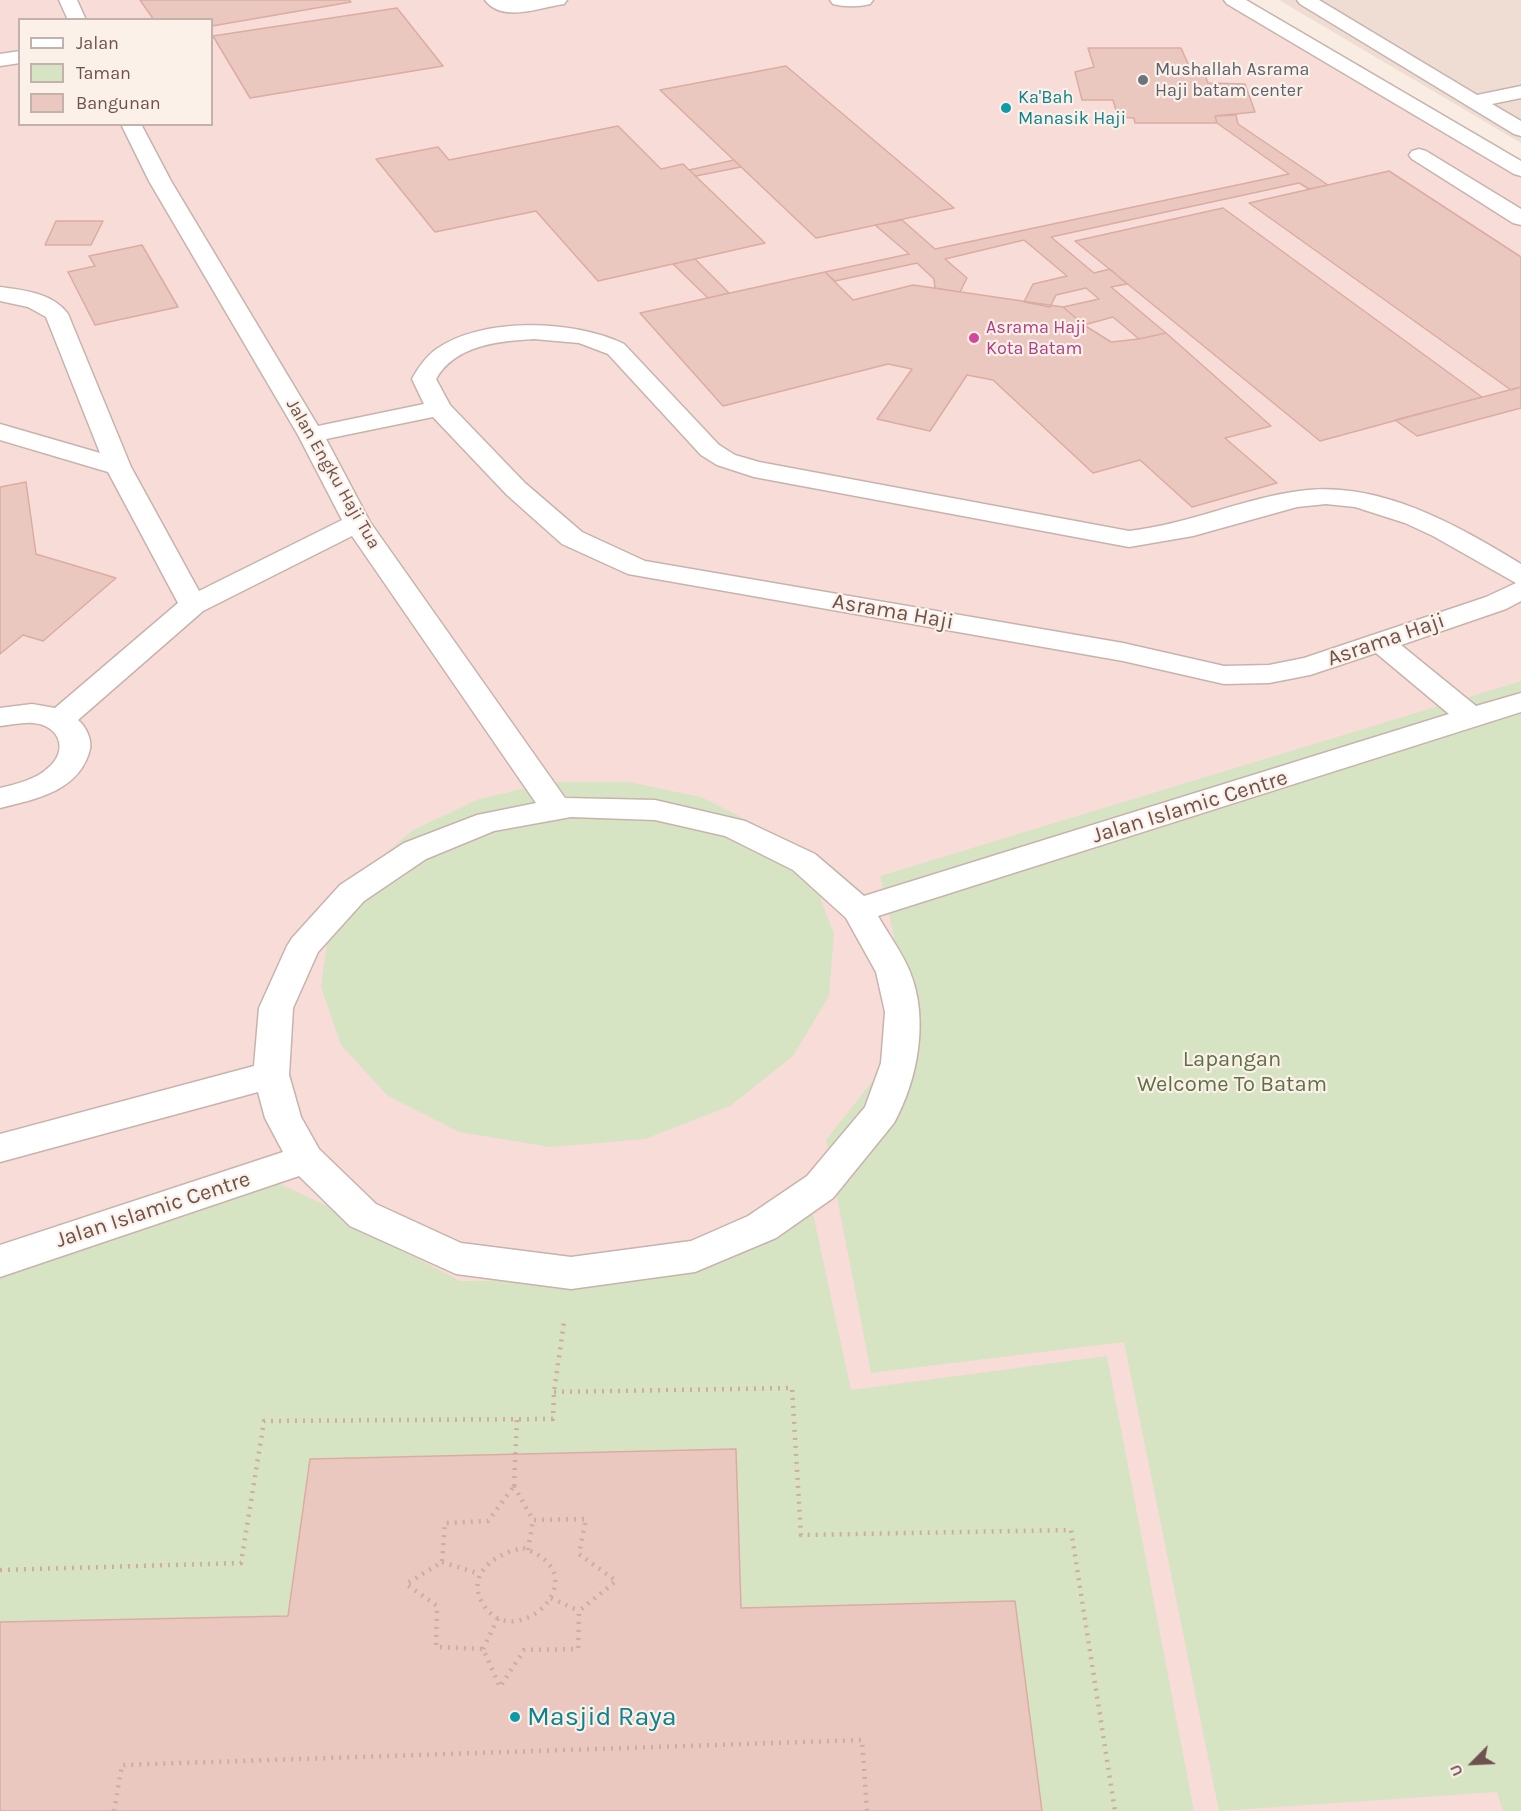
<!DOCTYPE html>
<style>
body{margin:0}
#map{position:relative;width:1521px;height:1811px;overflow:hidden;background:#f9ece3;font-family:Karla,sans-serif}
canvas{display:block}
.legend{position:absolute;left:18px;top:18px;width:195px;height:108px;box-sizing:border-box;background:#fcf1e9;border:2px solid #c3b1ab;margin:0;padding:8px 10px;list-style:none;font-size:18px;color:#6e524d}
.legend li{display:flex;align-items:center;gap:12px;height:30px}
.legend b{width:30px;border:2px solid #c3b1ab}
.north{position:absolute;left:1443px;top:1733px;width:60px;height:60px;-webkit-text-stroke:4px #fcf1e9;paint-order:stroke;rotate:246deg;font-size:16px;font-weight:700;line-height:24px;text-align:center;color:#6e524d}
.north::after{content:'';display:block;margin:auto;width:21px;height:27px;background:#6e524d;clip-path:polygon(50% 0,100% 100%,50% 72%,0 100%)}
</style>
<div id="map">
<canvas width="1521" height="1811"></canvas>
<ul class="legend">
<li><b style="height:8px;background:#fff"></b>Jalan</li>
<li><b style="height:16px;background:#d7e4c4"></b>Taman</li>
<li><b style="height:16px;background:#ebc8bf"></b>Bangunan</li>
</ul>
<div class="north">U</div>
</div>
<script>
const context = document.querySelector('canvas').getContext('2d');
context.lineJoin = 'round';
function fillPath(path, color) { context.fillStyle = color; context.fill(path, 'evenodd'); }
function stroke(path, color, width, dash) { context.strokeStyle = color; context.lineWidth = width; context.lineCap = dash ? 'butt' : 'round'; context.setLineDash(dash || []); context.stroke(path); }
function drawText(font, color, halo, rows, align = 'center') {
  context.font = font + ' Karla,sans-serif'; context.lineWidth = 4.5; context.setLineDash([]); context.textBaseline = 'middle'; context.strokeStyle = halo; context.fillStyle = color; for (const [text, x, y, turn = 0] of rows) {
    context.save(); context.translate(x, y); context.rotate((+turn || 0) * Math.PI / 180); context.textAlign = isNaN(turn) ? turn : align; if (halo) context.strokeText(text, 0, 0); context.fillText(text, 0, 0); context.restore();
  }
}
fillPath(new Path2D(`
 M1279 0H1521V143Z`), '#efddd3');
fillPath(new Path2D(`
 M0 0H1233L1521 170V1811H0ZM20 20H212V124H20Z`), '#f8dcd8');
fillPath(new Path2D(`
 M1521 681V1811H1503L1497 1792 1219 1811 1124 1342 871 1373 826 1140 887 1063 909 1001 880 876Z
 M553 782H629L701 797 765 829 812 876 834 934 829 996 793 1056 730 1106 645 1139 550 1147 459 1132 388 1096 341 1045 321 987 329 928 361 874 413 830 479 799Z
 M274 1181 342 1213 401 1250 460 1281 627 1280 724 1262 787 1230 812 1209 851 1390 1107 1356 1194 1811H0V1270Z`), '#d7e4c4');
const building = new Path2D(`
 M140 0H349L351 2 212 26V20H154Z
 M397 8 443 66 250 98 213 36Z
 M1088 48H1181L1189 66H1201L1208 83 1245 84 1255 112 1215 116 1217 123H1135L1134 118 1118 117 1113 100H1082L1075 72 1094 67Z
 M786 66 954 208 816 238 660 90Z
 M1236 115 1238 124 1328 185 1309 189 1299 183 1051 237 1094 273 1110 269 1127 284 1111 287 1166 333 1139 339 1113 317 1084 325 1063 307 1099 299 1086 288 1056 295 1050 307 1024 302 1033 284 1067 276 1024 240 945 259 967 278 960 292 935 288 934 279 917 263 835 281 825 272 909 254 875 225 902 220 935 249 1289 174 1217 123 1215 116Z
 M618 126 661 169 683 164 765 243 598 281 536 211 435 232 376 159 438 147 449 160Z
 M734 160 741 167 696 176 689 170Z
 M1389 171 1521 257V387L1511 390 1249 203Z
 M1223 208 1482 397 1320 441 1075 241Z
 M56 221H103L91 245H45Z
 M142 245 178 307 95 325 68 272 95 266 89 256Z
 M695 259 729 293 708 298 673 264Z
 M825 272 853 300 913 285 1063 307 1084 325 1111 342 1139 339 1166 333 1271 426 1225 438 1277 483 1192 507 1140 460 1093 473 993 380 967 375 930 431 877 419 912 369 888 364 723 406 640 313Z
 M1521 387V408L1417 436 1395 420Z
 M26 482 36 554 116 578 43 641 23 635 0 654V487Z
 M736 1449 741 1608 1015 1601 1042 1811H0V1622L288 1616 310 1459Z`);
fillPath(building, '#ebc8bf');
stroke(building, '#dbaca1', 1.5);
const minor = new Path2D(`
 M59 0H77L86 20H68Z
 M485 0H567L564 4 558 5C537 9 501 22 485 0Z
 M830 0H873L870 4C859 7 844 7 833 4Z
 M1224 0H1246L1521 161V176L1514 174 1227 4Z
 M1297 0H1319L1477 95 1521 86V98L1492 104 1521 121V136L1514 134 1300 4Z
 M20 51V63L0 66V54Z
 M121 124H141L171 181 318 426 424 404 412 379C418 368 425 358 435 350 482 316 575 320 624 344L719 445 735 455 759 462 1129 531C1189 524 1241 499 1299 491 1379 480 1455 524 1521 564V601L1506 609 1401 645 1476 706 1521 693V712L878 916C888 934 902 952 910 972 929 1019 918 1079 894 1123L833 1198 776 1238 695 1272 571 1289 456 1274 350 1226 299 1176 0 1277V1245L283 1152 265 1118 258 1092 0 1162V1134L254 1066 259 1008 287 946 292 938 340 885 404 843 477 815 536 803 352 536 203 611 78 720C86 727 92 739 90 749 80 791 36 799 0 808V788C16 784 35 780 48 768 69 751 60 725 33 723 23 722 11 725 0 726V708L32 704 55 708 178 603 108 472 0 440V424L100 453 46 317 28 307 0 301V287C23 290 53 293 68 314L131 467 199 591 342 520 298 435 149 181ZM534 339 579 343 608 354 701 455 717 465 754 477 1129 547 1193 536 1297 507 1326 504 1355 507 1405 523 1433 536 1516 583 1486 597 1304 658 1269 665 1224 666 1123 643 645 561 582 532 525 483 450 405 436 379C455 345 499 341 534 339ZM433 417 507 495 562 544 628 574 1123 661 1224 684 1269 683 1310 675 1376 653 1449 714 864 896 815 854 745 821 655 800 565 798 370 522 326 439ZM571 817 655 820 725 836 793 870 846 918 876 972 885 1012 881 1063 865 1107 807 1176 748 1216 691 1241 571 1257 461 1243 376 1204 319 1149 301 1117 289 1075 293 1008 318 952 364 901 426 859 494 831Z
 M1419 149 1426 151 1521 209V225L1513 223 1412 159 1409 155 1412 151Z`);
stroke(minor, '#c8b3ac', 3);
stroke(new Path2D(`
 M554 1392 792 1388 801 1535 1071 1530 1115 1811
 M514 1486 533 1520 586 1519 579 1554 616 1581 579 1611 578 1649 524 1650 500 1687 483 1649 436 1647 437 1606 406 1584 442 1562 445 1523 488 1521Z
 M514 1486 517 1418
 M523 1548C601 1575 517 1653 485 1607 463 1575 494 1554 523 1548Z
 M528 1550 533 1520
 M442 1562 480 1574
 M0 1570 241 1563 264 1421 553 1419 554 1392 564 1322
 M551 1598 579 1611
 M483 1649 498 1618
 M114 1811 122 1765 862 1740 867 1811`), '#cfaba2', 4.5, [2, 6]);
fillPath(minor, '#fff');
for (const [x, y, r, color] of [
 [1143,80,6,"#6b7280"],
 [1006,108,6,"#0f9aa8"],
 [974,338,6,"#d1479c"],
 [515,1717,6,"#0f9aa8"]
]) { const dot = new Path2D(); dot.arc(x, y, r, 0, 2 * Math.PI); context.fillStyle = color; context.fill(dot); stroke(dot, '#fcf1e9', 2); }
drawText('18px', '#5b616d', '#fcf1e9', [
 ["Mushallah Asrama",1155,70],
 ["Haji batam center",1155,91]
], 'left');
drawText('18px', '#0d838f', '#fcf1e9', [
 ["Ka'Bah",1018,98],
 ["Manasik Haji",1018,119]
], 'left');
drawText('18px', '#b23c85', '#fcf1e9', [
 ["Asrama Haji",986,328],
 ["Kota Batam",986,349]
], 'left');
drawText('18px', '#6e524d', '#fcf1e9', [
 ["Jalan Engku Haji Tua",333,474,60]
]);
drawText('22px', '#6e524d', '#fcf1e9', [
 ["Asrama Haji",893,612,10],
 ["Asrama Haji",1386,640,-19],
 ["Jalan Islamic Centre",1190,807,-17],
 ["Jalan Islamic Centre",153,1210,-18]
]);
drawText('22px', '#5c7246', '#fcf1e9', [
 ["Lapangan",1232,1060],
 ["Welcome To Batam",1232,1085]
]);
drawText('27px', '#0d838f', '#fcf1e9', [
 ["Masjid Raya",527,1717]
], 'left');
</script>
